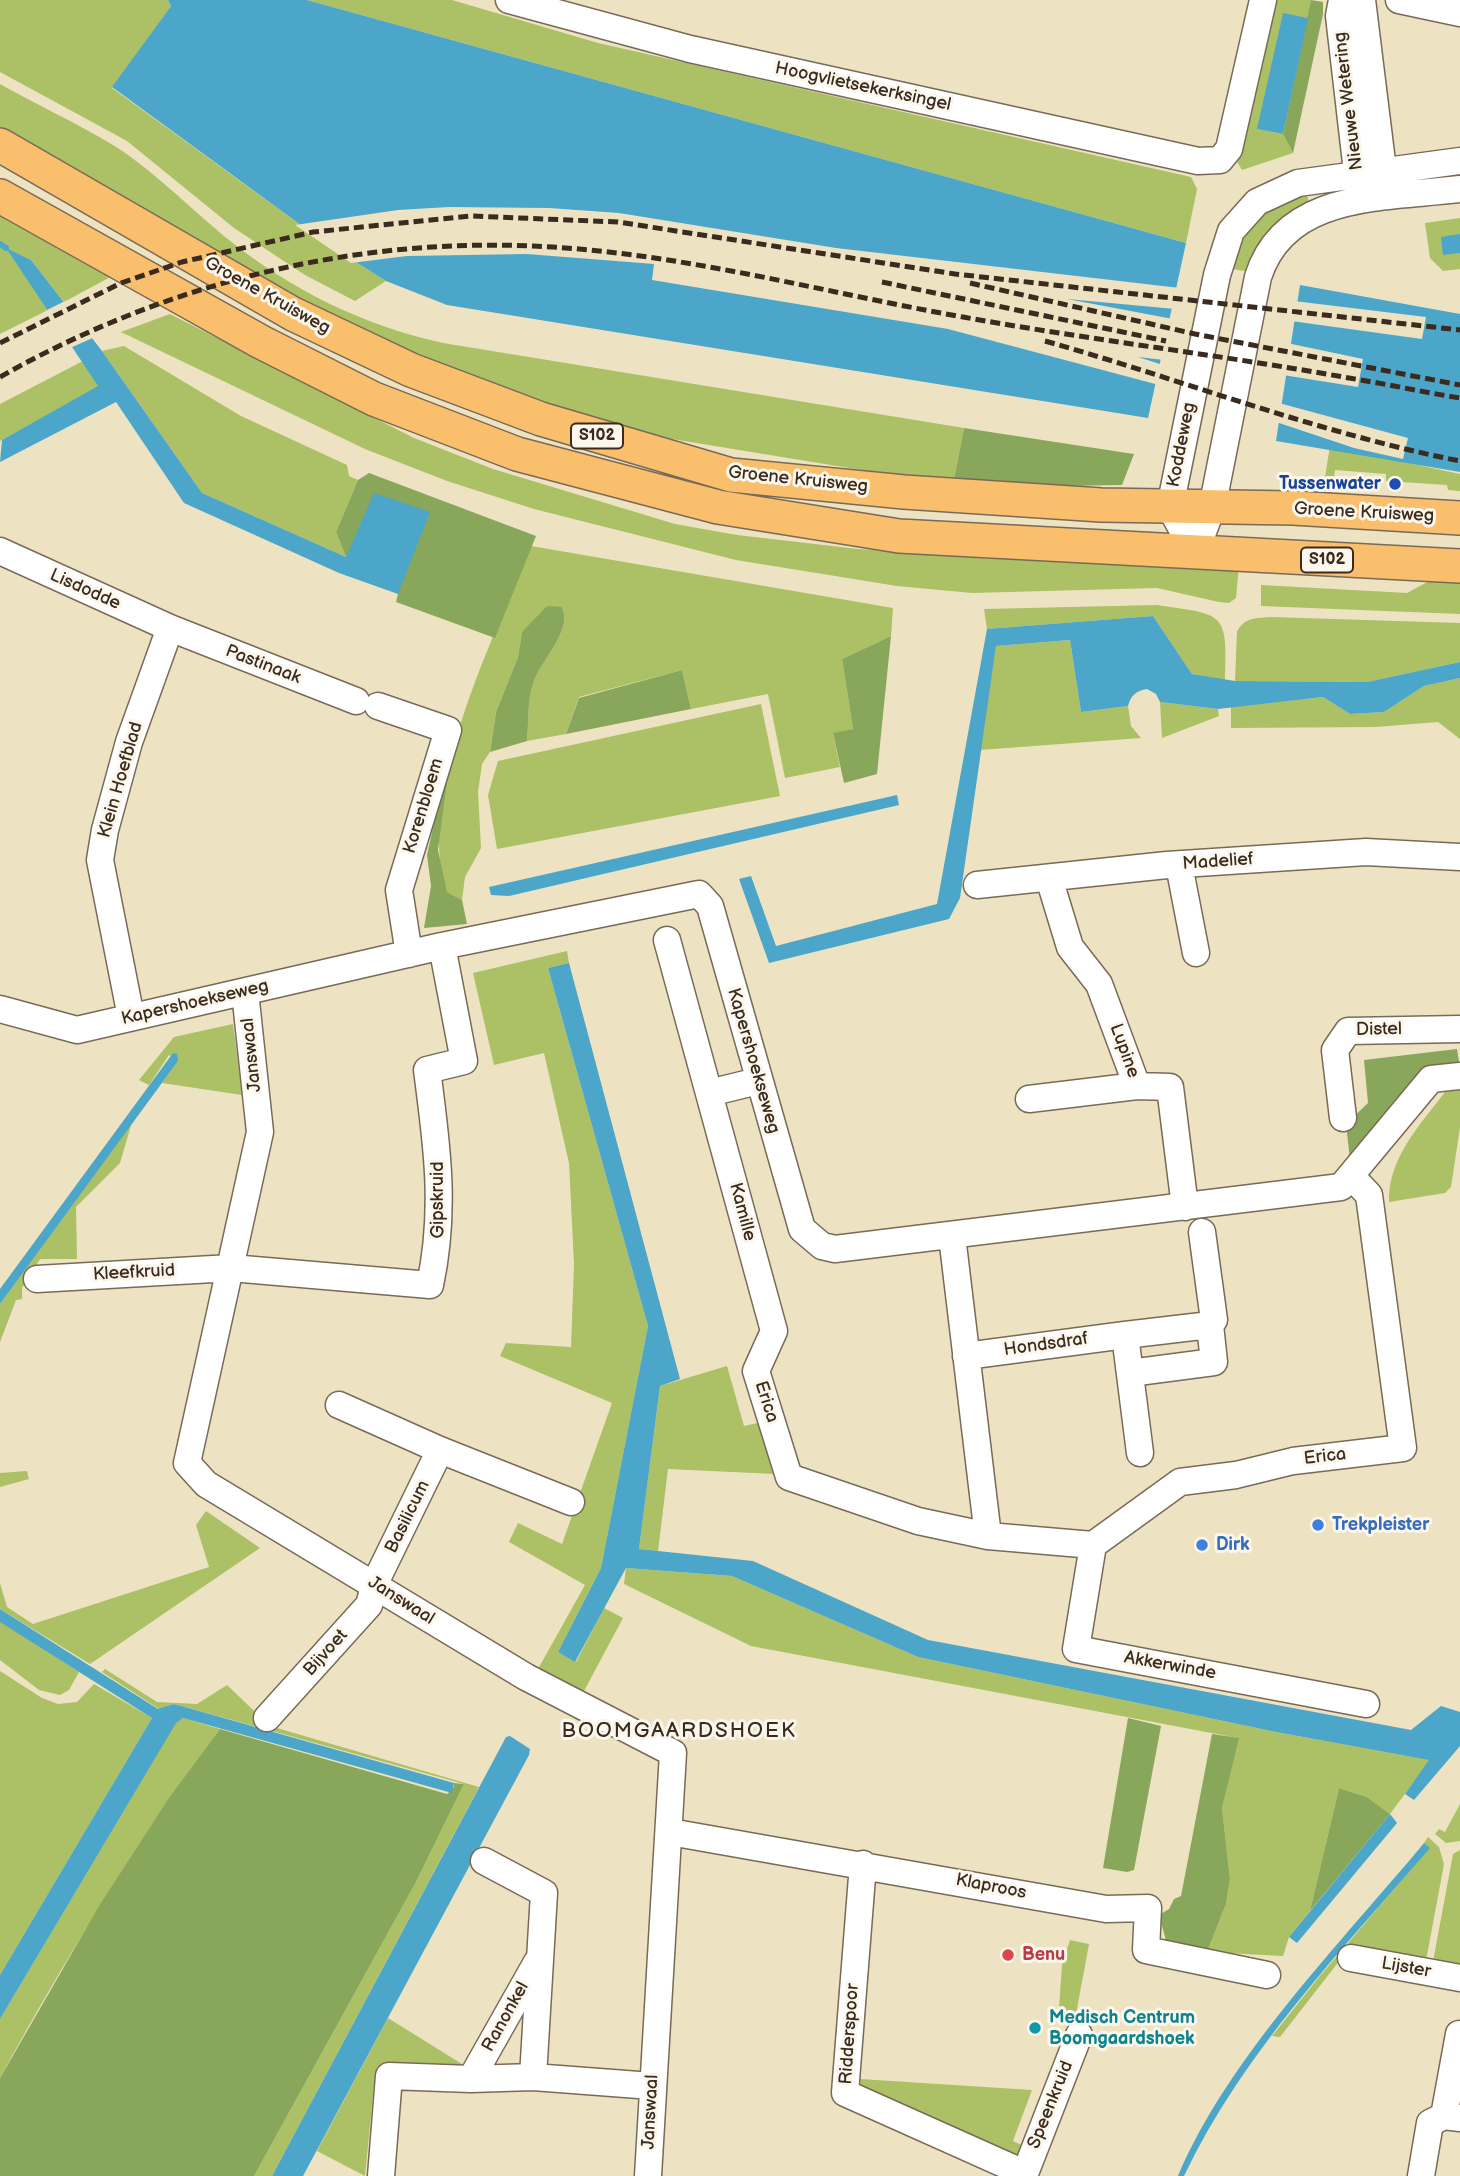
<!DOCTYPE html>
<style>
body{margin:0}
canvas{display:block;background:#ede2c2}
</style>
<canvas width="1460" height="2176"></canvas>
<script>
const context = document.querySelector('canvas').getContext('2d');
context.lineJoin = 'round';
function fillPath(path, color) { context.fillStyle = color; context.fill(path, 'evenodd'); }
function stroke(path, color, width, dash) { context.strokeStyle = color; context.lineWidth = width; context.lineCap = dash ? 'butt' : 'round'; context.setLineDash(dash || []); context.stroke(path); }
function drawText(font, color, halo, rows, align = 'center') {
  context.font = font + ' "Balsamiq Sans",sans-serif'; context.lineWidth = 6; context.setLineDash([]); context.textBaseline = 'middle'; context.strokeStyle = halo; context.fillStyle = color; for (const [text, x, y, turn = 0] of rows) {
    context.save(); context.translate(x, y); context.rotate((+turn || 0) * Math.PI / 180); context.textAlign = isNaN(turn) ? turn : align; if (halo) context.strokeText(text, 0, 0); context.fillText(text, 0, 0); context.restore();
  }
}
fillPath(new Path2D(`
 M0 0H168L171 6 112 88 324 242 386 281 355 301 305 275 234 228 127 141 0 72Z
 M307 0H452L598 43 1191 177 1197 189 1186 243Z
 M1271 0H1311L1308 18 1283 14 1258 129 1283 134 1293 153 1242 170 1236 160Z
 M0 84C37 105 77 123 113 145 152 169 193 211 229 240 291 290 365 326 443 343L964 428 954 479 892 475 629 432 449 370 274 287 0 130Z
 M1305 188 1309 203 1250 272 1233 269C1243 223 1266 211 1305 188Z
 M0 209 116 274 64 302 31 260 7 249 48 310 0 334Z
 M1460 218V269L1443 271 1430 258 1425 223Z
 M170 314 414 438 493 469 675 524 737 535 858 549 1239 565 1236 598 1229 603 1219 602 1157 588 972 593 897 586 736 560 534 509 447 481 365 449 121 332Z
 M124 346 241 416 347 465 349 476 358 480 336 532 346 557 202 493 102 351Z
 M83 361 99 387 0 441V404Z
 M1331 440 1390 459 1460 474V491L1448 490 1447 485 1386 481V474L1335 470 1334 477H1325Z
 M531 546 893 608 891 636 842 659 853 729 833 734 840 767 785 778 768 694 691 709 682 670 579 697 566 734 527 741C529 722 527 698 534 681 542 659 573 630 562 607L522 632 518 657 496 712 490 752 482 764 478 792 481 848 465 877 462 900 447 892C414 794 494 639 531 546Z
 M1433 579 1460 580V614L1261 606V585L1407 593Z
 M1157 605C1223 615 1228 610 1225 680L1192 674 1153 616 987 629 984 609Z
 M1271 617 1460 623V662L1367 682 1235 681 1237 632C1244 617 1257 618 1271 617Z
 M1070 640 1081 712 1128 706 1131 726 1141 738 980 750 996 646Z
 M1460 678V739L1438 722 1375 727 1231 728V707L1323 697 1350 714 1384 712 1424 686Z
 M1160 702 1218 709 1219 716 1162 738Z
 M761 704 780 796 497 849 488 795 498 761Z
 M567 951 569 963 548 968 648 1326 601 1568 558 1652 576 1662 604 1608 623 1618 584 1691 538 1669 585 1585 509 1542 518 1523 562 1544 612 1403 500 1356 506 1343 571 1347 574 1264 569 1163 544 1053 494 1065 473 973Z
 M233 1024 242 1095 162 1083 178 1061 169 1055 149 1085 139 1080 174 1037Z
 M1460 1090V1127L1451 1187 1445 1193 1389 1202C1388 1158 1420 1125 1445 1092Z
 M132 1122 120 1163 76 1207 77 1259H40L22 1288V1299L16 1300 0 1342V1304Z
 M727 1366 744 1426 762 1422 775 1474 668 1469 658 1551 639 1549 660 1386Z
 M27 1471 29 1479 0 1487V1473Z
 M206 1511 260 1548 90 1664 0 1609V1583L7 1607 33 1624 209 1567 196 1525Z
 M626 1568 732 1576 918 1657 1276 1732 1430 1760 1390 1814 1367 1797 1339 1788 1310 1911 1289 1937 1283 1956 1207 1952 1226 1904 1230 1879 1222 1808 1238 1738 751 1646 624 1584Z
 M0 1621 79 1672 69 1690 60 1695 39 1690 0 1660Z
 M105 1669 157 1702 197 1704 227 1685 270 1726 479 1787 272 2176H254L416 1882 464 1784 174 1704 159 1709 102 1672Z
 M0 1671 42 1698 58 1704 77 1702 94 1684 152 1718 0 1975Z
 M183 1718 220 1729C138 1840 66 1957 0 2078V2019L176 1722Z
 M1460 1804V1841L1446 1843 1435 1834 1439 1829 1445 1832Z
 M1428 1837 1439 1847 1444 1864 1425 1966 1344 1955 1280 2037 1272 2036 1319 1977 1429 1848 1424 1843Z
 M1460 1850V1973L1432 1967 1453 1854Z
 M1070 1940 1089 1944 1074 2025 1058 2022 1062 1965Z
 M388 2018 462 2064 383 2066 375 2073 365 2176 317 2151Z
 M860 2079 1032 2090 1013 2141 1024 2146 1018 2158 861 2087Z`), '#acc165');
fillPath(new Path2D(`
 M1311 0 1323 2V14L1293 153 1283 134Z
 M964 428 1114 451 1134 454 1122 485 1064 486 954 479Z
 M369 473 536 536 495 638 396 602 398 594 346 557 336 532 358 480Z
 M547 606 562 607C573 630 542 659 534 681 527 698 529 722 527 741L490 752 496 712 518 657 522 632Z
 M891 636 877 774 844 783 833 733 853 729 842 659Z
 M682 670 691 709 566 734 579 698Z
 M452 743 438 850 447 892 462 900 467 924 424 928 431 886 427 855Z
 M1457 1049 1460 1068 1351 1169 1346 1124 1368 1103 1364 1060Z
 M1128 1718 1161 1726 1134 1870 1127 1872 1103 1868Z
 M220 1729 447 1794 454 1787V1783L464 1784 416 1882 254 2176H0V2078L99 1906 169 1798Z
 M1212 1734 1239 1738 1222 1808 1230 1879 1226 1904 1207 1952 1167 1944 1159 1915 1169 1909 1174 1899 1181 1896Z
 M1339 1788 1367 1797 1390 1814 1310 1911Z`), '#89a75a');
fillPath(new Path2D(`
 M168 0H307L1186 243 1148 418 447 305 386 281 324 242 112 87 171 6Z
 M1283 13 1308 18 1283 134 1257 129Z
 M1460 234V253L1443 255 1441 237Z
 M6 248 31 260 102 351 202 493 346 557 374 493 430 512 398 594 339 573 184 503 116 402 0 462 2 440 98 386Z
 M1300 285 1460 314V472L1276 441Z
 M1153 616 1192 674 1235 681 1367 682 1460 662V678L1424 686 1384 712 1350 714 1323 697 1218 709 1160 702 1156 694 1147 689C1136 691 1131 695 1128 706L1081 712 1070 640 996 646 960 898 949 919 769 963 739 879 751 876 776 946 937 904 987 629Z
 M897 795 899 805 509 896 491 895 489 887Z
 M569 963 680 1379 660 1386 639 1549 753 1561 928 1640 1411 1730 1441 1706 1460 1712V1746L1414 1800 1405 1794 1429 1760 1276 1732 918 1657 732 1576 626 1568 575 1662 558 1652 601 1568 648 1326 548 968Z
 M173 1053 177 1054 178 1061 0 1304V1289Z
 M0 1609 158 1709 174 1704 454 1783 452 1793 183 1718 176 1723 0 2019V1975L152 1718 0 1622Z
 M510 1736 530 1749 529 1755 303 2176H272L506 1737Z
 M1390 1814 1397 1823 1297 1943 1289 1937Z
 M1424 1843 1430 1848C1341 1951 1243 2052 1184 2176H1178C1229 2056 1341 1943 1424 1843Z`), '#4ba6c9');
fillPath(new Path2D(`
 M449 207 549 208 619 213 836 248 1180 288 1175 309 1067 299 1173 319 1164 360 1138 357 1163 365 1159 385 948 329 652 280 654 264 527 254 407 256 351 263 295 225 398 210Z
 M67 300 95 337 70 348 45 311Z
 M1294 301 1426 317 1422 339 1291 321Z
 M1287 343 1363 359 1358 387 1283 375Z
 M1279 403 1408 438 1403 459 1354 448 1276 422Z`), '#ede2c2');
stroke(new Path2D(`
 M0 244 6 248`), '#4ba6c9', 6);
const minor = new Path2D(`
 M509 0 690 49 1198 161 1220 160 1229 149 1263 0
 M1342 0 1339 16 1359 189
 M1362 0 1385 186
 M1399 0 1460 13
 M0 551 170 628 356 701
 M1195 553 1170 507 1217 275 1231 231 1257 202 1298 183 1460 161
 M1195 553 1212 508 1258 277C1285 191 1386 198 1460 189
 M378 706 448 730 399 890 409 954
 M1179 865 1196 953
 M1049 878 1070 947 1099 984 1137 1086 1170 1087 1185 1207
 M977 885 1167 865 1366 852 1460 857
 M667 940 774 1331 756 1371 789 1477 918 1521 988 1536 1093 1545 1180 1482 1236 1475 1293 1461 1403 1448 1369 1195 1351 1176
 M245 992 260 1132 187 1463 206 1484 526 1677 673 1753 648 2176
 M0 1009 77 1030 442 946 699 894 710 906 802 1229 822 1246 835 1249 1341 1187 1431 1079 1460 1076
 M131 1017 100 860 105 830 129 742 170 628
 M709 1093 758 1081
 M1029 1099 1137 1086
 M1343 1118 1335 1050 1348 1031 1460 1029
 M1202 1232 1214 1320 1210 1325
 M952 1236 988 1536
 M37 1279 231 1268 430 1285C446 1210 437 1145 427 1070L464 1061 442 946
 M1125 1335 1210 1325 1214 1362 1130 1373
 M966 1356 1125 1335 1140 1453
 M339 1405 440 1450 571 1502
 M1093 1545 1076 1649 1366 1704
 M267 1718 369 1605 375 1583 440 1450
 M670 1832 1106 1909 1148 1908 1146 1950 1267 1975
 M484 1861 544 1893 533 2077
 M863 1864 845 2093 1024 2173
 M1351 1958 1460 1978
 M1459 2034 1444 2116 1460 2118
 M471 2079 537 1962
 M381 2176 389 2076 471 2079 533 2077 652 2086
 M1024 2176 1079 2035
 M1421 2176 1430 2123 1444 2116`);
const major = new Path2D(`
 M0 145 293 314 411 370 541 419 731 475 904 492 1101 505 1293 508 1460 518
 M0 196 261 342 374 399 517 454 718 507 899 536 1460 566`);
stroke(minor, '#796a57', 29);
stroke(major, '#796a57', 36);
stroke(minor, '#fff', 26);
stroke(major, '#f9bf6d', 33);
stroke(new Path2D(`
 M882 282 1166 341
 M970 283 1195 334 1460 385
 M1045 341C1183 380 1318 433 1460 461
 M0 343 121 283 182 262 313 232 471 216 618 222 955 274 1460 330
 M0 377C162 285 347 238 533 246 678 252 821 292 963 317 1091 340 1221 355 1349 378 1386 384 1423 392 1460 398`), '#3b2a1e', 5, [10, 5]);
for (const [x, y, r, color] of [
 [1395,484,7,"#1a4fb4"],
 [1318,1525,7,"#3f7fe0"],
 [1202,1545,7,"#3f7fe0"],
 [1008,1955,7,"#e0444e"],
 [1035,2028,7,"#0f9aa8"]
]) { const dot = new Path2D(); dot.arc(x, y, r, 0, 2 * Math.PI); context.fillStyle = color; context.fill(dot); stroke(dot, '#fbf7ec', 2.5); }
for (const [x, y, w] of [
 [597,436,52],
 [1327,560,52]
]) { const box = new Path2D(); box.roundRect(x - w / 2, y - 12.5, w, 25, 5); context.fillStyle = '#fbf7ec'; context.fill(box); stroke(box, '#3b2a1e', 2); }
drawText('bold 16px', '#3b2a1e', null, [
 ["S102",597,436],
 ["S102",1327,560]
]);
drawText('18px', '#3b2a1e', '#fbf7ec', [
 ["Hoogvlietsekerksingel",863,87,12],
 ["Nieuwe Wetering",1349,101,-97],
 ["Groene Kruisweg",267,296,29],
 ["Koddeweg",1182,445,-79],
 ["Groene Kruisweg",798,480,6],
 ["Groene Kruisweg",1364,513,3],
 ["Lisdodde",85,590,24],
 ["Pastinaak",263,665,21],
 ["Klein Hoefblad",121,780,-74],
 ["Korenbloem",424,806,-73],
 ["Madelief",1218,862,-4],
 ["Kapershoekseweg",195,1003,-13],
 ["Distel",1379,1030,-1],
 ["Lupine",1124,1051,70],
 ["Janswaal",252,1055,-96],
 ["Kapershoekseweg",753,1061,74],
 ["Gipskruid",438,1200,-90],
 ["Kamille",742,1212,75],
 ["Kleefkruid",134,1273,-3],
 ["Hondsdraf",1046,1345,-8],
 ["Erica",766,1402,72],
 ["Erica",1325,1457,-7],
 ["Basilicum",408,1517,-64],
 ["Janswaal",401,1601,32],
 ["Bijvoet",326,1653,-48],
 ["Akkerwinde",1170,1666,10],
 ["Klaproos",991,1887,11],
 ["Lijster",1406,1968,10],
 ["Ranonkel",506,2017,-61],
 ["Ridderspoor",850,2034,-86],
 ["Speenkruid",1051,2105,-68],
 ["Janswaal",651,2112,-87]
]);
drawText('bold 18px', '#164399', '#fbf7ec', [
 ["Tussenwater",1381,484]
], 'right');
drawText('bold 18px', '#366cbe', '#fbf7ec', [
 ["Trekpleister",1332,1525],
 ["Dirk",1216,1545]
], 'left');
drawText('bold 18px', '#be3a42', '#fbf7ec', [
 ["Benu",1022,1955]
], 'left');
drawText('bold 18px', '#0d838f', '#fbf7ec', [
 ["Medisch Centrum",1049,2018],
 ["Boomgaardshoek",1049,2039]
], 'left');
context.letterSpacing = '2px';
drawText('21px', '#3b2a1e', '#fbf7ec', [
 ["BOOMGAARDSHOEK",679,1732]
]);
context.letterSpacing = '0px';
</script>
